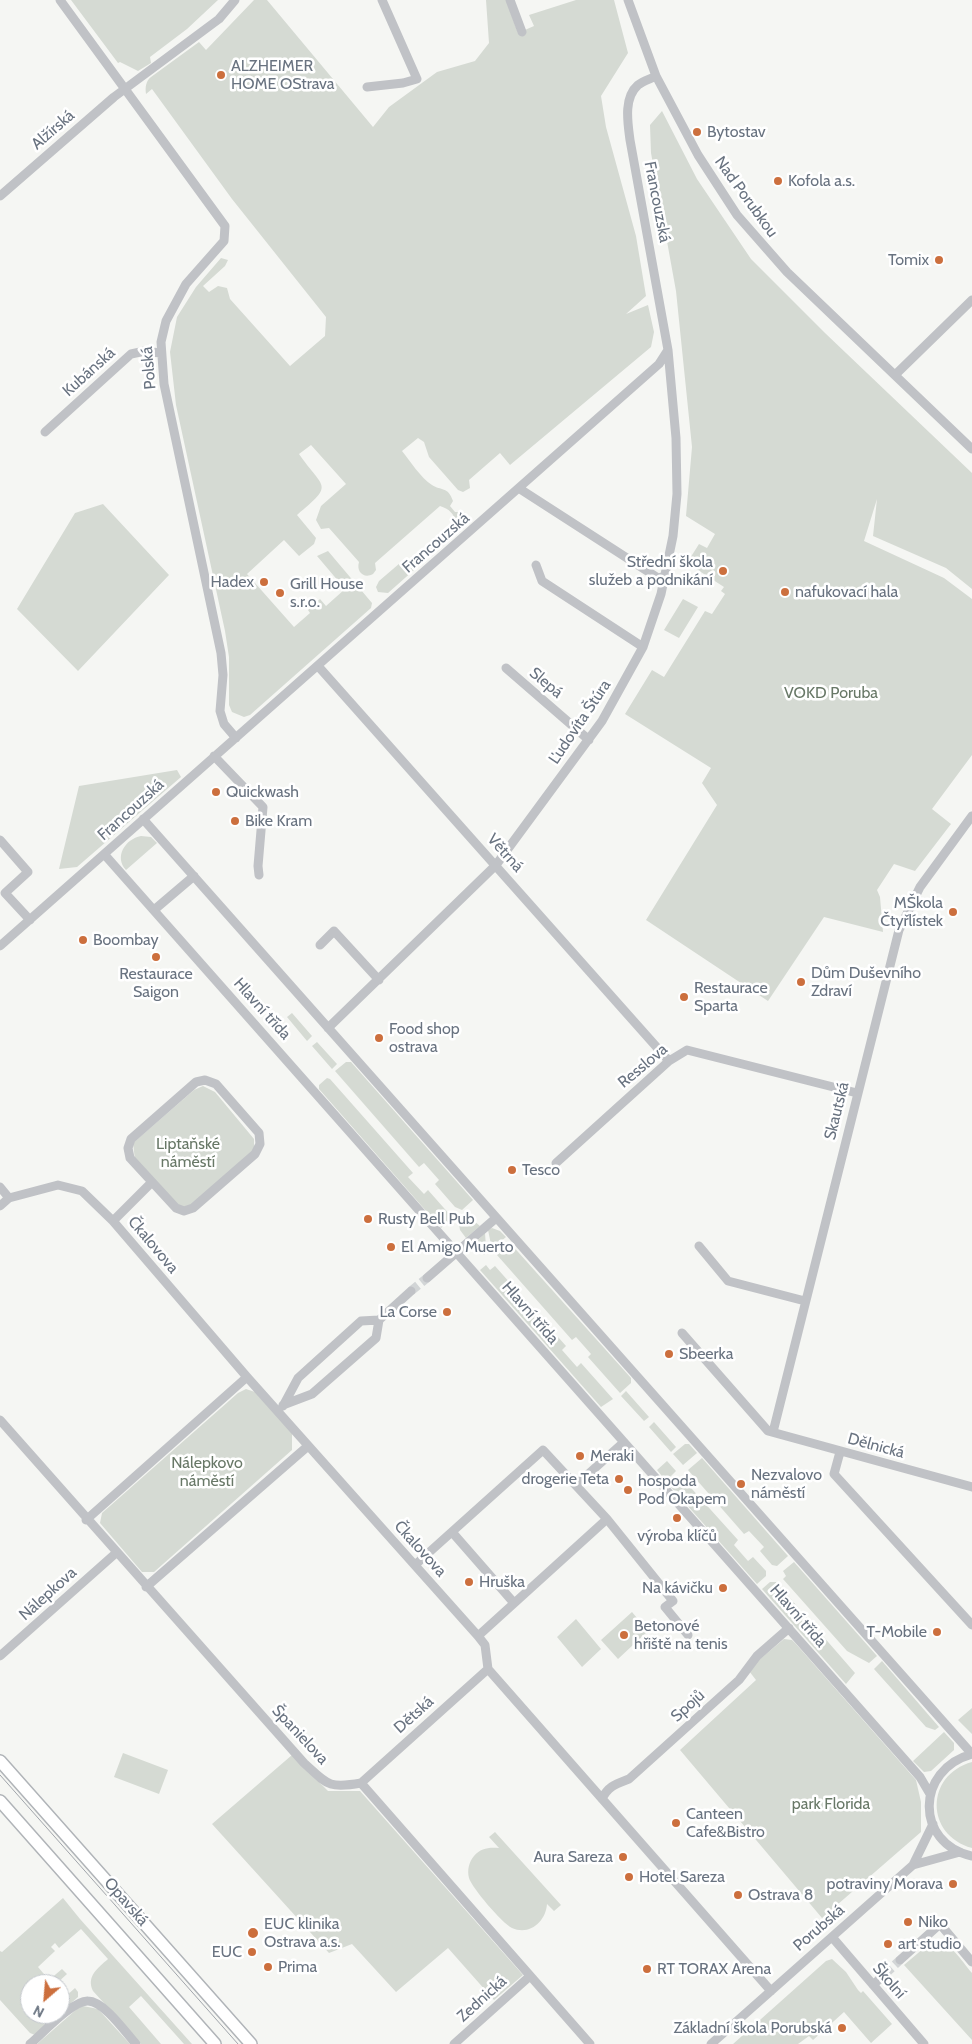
<!DOCTYPE html>
<meta charset="utf-8">
<style>
body{margin:0}
#map{position:relative;width:972px;height:2044px;overflow:hidden;background:#f5f6f3;font-family:Cabin,sans-serif}
canvas{display:block}
.north{position:absolute;left:20px;top:1974px;width:50px;height:50px;box-sizing:border-box;background:#fff;border:1px solid #c3c7cc;border-radius:50%;rotate:207deg;font-size:14px;font-weight:700;line-height:20px;text-align:center;color:#697380}
.north::after{content:'';display:block;margin:auto;width:18px;height:22px;background:#cc6f3d;clip-path:polygon(50% 0,100% 100%,50% 72%,0 100%)}
</style>
<div id="map">
<canvas width="972" height="2044"></canvas>
<div class="north">N</div>
</div>
<script>
const context = document.querySelector('canvas').getContext('2d');
context.lineJoin = 'round';
function fillPath(path, color) { context.fillStyle = color; context.fill(path, 'evenodd'); }
function stroke(path, color, width, dash) { context.strokeStyle = color; context.lineWidth = width; context.lineCap = dash ? 'butt' : 'round'; context.setLineDash(dash || []); context.stroke(path); }
function drawText(font, color, halo, rows, align = 'center') {
  context.font = font + ' Cabin,sans-serif'; context.lineWidth = 5; context.setLineDash([]); context.textBaseline = 'middle'; context.strokeStyle = halo; context.fillStyle = color; for (const [text, x, y, turn = 0] of rows) {
    context.save(); context.translate(x, y); context.rotate((+turn || 0) * Math.PI / 180); context.textAlign = isNaN(turn) ? turn : align; if (halo) context.strokeText(text, 0, 0); context.fillText(text, 0, 0); context.restore();
  }
}
fillPath(new Path2D(`
 M71 0H218L187 29 150 57 151 63 138 71 120 62 118 63Z
 M254 0H267L373 127 389 107 437 72 475 61 489 43 486 0H506L518 33 534 26 529 15 576 0H614L628 53 601 96 606 127 636 236 646 296 626 314 648 305 654 332 651 347 510 465 500 453 469 480 470 488 463 492 458 490 429 457 424 442 418 438 402 451C410 461 421 478 432 485 441 491 448 486 453 501L450 506 455 512H463L468 517 466 524 388 593 378 592 376 587 379 581 400 563 410 564 456 523C454 513 449 509 440 506L375 563 376 570 373 574C364 579 356 572 359 562L329 528 321 529 316 520 321 506 346 484 311 445 299 454C324 490 335 483 297 515L316 538 314 544 299 556 284 540 247 574 294 627 310 613 308 610 320 599 326 606 345 589 317 556 328 551 372 603 371 608 250 715 244 717 232 712 229 705V657L225 631 176 405 170 352 177 317 196 287 221 258 228 260 225 266 203 286 209 292 218 286 227 288 230 299 290 366 325 336 326 317 232 199 152 89 146 94C145 87 146 81 151 77L199 42 206 50Z
 M662 111 697 179 751 259 825 333 972 473V589L946 568 873 536 877 499 864 541 944 578 972 599V755L932 809 951 824 915 871 894 864 877 890 880 897 883 932 824 917 768 1001 646 920 717 805 702 783 711 768 625 714 652 670 664 677 705 611 712 614 725 594 721 591 724 587 687 563 699 544 707 548 715 534 686 516 692 447 676 291 651 153 650 125Z
 M103 504 169 575 78 671 17 609 75 513Z
 M683 599 698 607 679 638 664 630Z
 M177 770 181 777 77 867 59 869 79 786Z
 M141 836 151 837 157 843 126 870C114 857 125 839 141 836Z
 M292 1013 312 1036 307 1041 287 1017Z
 M317 1042 337 1064 332 1069 312 1046Z
 M346 1062H351L473 1200 462 1210 455 1207 435 1184 439 1180 424 1163 419 1167 335 1071Z
 M327 1078 330 1079 413 1173 408 1177 424 1194 428 1190 451 1216V1219L441 1228 319 1089V1085Z
 M203 1086 215 1092 254 1139V1148L250 1157 193 1206 184 1208 176 1206 135 1160 133 1143 194 1090Z
 M468 1216 480 1226 466 1238 460 1230 459 1224Z
 M492 1228 500 1231 506 1237 492 1249 488 1230Z
 M485 1233 486 1247 489 1252 484 1255 473 1245Z
 M510 1243 631 1378V1383L620 1393 588 1357 591 1354 576 1337 572 1340 497 1255Z
 M486 1265 490 1270 495 1266 566 1346 562 1350 577 1367 581 1363 613 1399 601 1407 480 1270Z
 M246 1389 255 1392 292 1433V1450L154 1572H142L100 1523 102 1513 238 1393Z
 M626 1391 649 1417 644 1421 621 1396Z
 M654 1422 676 1447 671 1452 649 1427Z
 M685 1444H689L697 1453 683 1465 673 1454Z
 M702 1458 788 1556 777 1566 772 1565 760 1551 764 1547 749 1531 744 1534 688 1470Z
 M667 1461 676 1471 666 1481 657 1470Z
 M679 1478 683 1479 738 1540 734 1545 748 1561 753 1557 766 1571V1576L757 1584 670 1486Z
 M794 1562 877 1656 869 1663 847 1651 783 1579 786 1576 783 1571Z
 M770 1582H776L855 1673 846 1684 762 1589Z
 M632 1612 648 1631 618 1659 601 1640Z
 M576 1619 601 1649 582 1667 557 1637Z
 M784 1639 792 1640 796 1644 916 1780 921 1802V1832L822 1918 680 1750 756 1680 749 1671 754 1664Z
 M882 1661 939 1727 935 1730 926 1727 874 1669Z
 M972 1708V1734L958 1720Z
 M944 1732 954 1743V1750L931 1771 924 1772 913 1761Z
 M123 1753 168 1770 159 1794 114 1777Z
 M292 1755 328 1791H360L523 1975 494 2000 448 1948 396 1992 352 1944 329 1953 212 1824Z
 M972 1762V1848C925 1835 925 1775 972 1762Z
 M495 1832 561 1905 554 1911 547 1904C546 1921 530 1936 512 1928 502 1923 472 1888 469 1878 467 1870 469 1862 474 1856 481 1848 489 1847 499 1848L489 1837Z
 M63 1898 80 1919 192 2044H184L141 1996 129 2007 161 2044H141L93 1991C86 1976 98 1968 108 1959L81 1929 59 1948 55 1943 51 1947 55 1951 38 1967 49 1980 62 1969 67 1974 56 1984H30V2014H59L35 2035 30 2033 0 2000V1951L2 1952Z
 M931 1942C949 1939 961 1960 972 1973V2040L904 1965Z
 M832 1959 846 1972 858 1990 861 1993 863 1991 892 2024 871 2043 844 2012 813 2040 809 2036 798 2044H733L826 1961Z
 M75 1988 78 1992V1997L60 2013V1992L65 1997Z
 M83 2006 98 2009 130 2044H37L78 2008Z`), '#d5dad3');
stroke(new Path2D(`
 M411 1291 427 1278
 M885 1974 900 1960`), '#d2d5d6', 9, [9, 4.5]);
const secondary = new Path2D(`
 M0 1761 251 2044
 M0 1801 215 2044`);
stroke(secondary, '#b0b4b8', 14);
stroke(new Path2D(`
 M60 0 225 226 224 241 186 284 166 321 161 342 164 384 221 653 223 675 220 711 224 724 236 738
 M510 0 522 32
 M628 0 656 76 698 155 737 215 787 272 972 449
 M367 87 403 83 417 79 382 0
 M0 196 114 97 219 19 235 0
 M895 375 972 300
 M45 432 131 354 145 351 160 353
 M520 489 658 578 665 576
 M536 565 542 581 643 647
 M318 666 669 1061
 M506 668 589 740
 M214 756 263 807 258 866 259 875
 M143 819 972 1754
 M0 840 28 872 5 893 30 920
 M104 854 920 1777 930 1794
 M154 910 194 876
 M320 945 334 931 379 980
 M0 946 659 364 668 350 630 140C628 124 623 98 638 85 643 81 650 79 656 76
 M328 1028 496 865 602 721 643 647 661 594 673 536 677 494 676 438 668 350
 M205 1080 216 1084 259 1133 260 1144 255 1154 193 1208 184 1211 176 1208 130 1158 128 1148 131 1139 196 1082Z
 M556 1163 669 1061 687 1050 857 1093
 M0 1187 9 1198
 M0 1206 9 1198 58 1185 82 1191 113 1221 247 1377 478 1636 485 1645 488 1669 771 1991
 M113 1221 152 1182
 M699 1246 728 1281 805 1301
 M427 1278 496 1218
 M682 1333 768 1431 972 1487
 M283 1405 312 1394 376 1338 379 1320 411 1291
 M283 1406 298 1378 361 1321 379 1320
 M0 1420 304 1763C327 1784 328 1789 361 1783
 M773 1432 899 930 920 887 972 816
 M840 1452 834 1474 972 1625
 M576 1485 624 1442
 M607 1519 673 1601 665 1607 688 1635
 M86 1520 247 1377
 M452 1532 514 1603
 M415 1565 543 1450 607 1519 478 1636
 M146 1587 308 1446
 M0 1656 116 1553
 M972 1754C916 1769 914 1843 972 1856
 M361 1783 590 2044
 M361 1783 488 1669
 M602 1799C608 1786 616 1784 629 1779L739 1680 757 1656 789 1628
 M913 1865 960 1852
 M832 1937 924 2044
 M900 1960 940 1924 972 1962
 M873 1985 885 1974
 M30 2044C42 2034 73 2000 88 2001 104 2001 126 2033 136 2044
 M454 2044 530 1976
 M711 2044 913 1865 933 1824`), '#c0c2c6', 9);
stroke(secondary, '#fff', 11);
stroke(new Path2D(`
 M0 1775 238 2044`), '#a1a5ab', 1);
for (const [x, y, r, color] of [
 [221,75,5,"#cc6f3d"],
 [697,132,5,"#cc6f3d"],
 [778,181,5,"#cc6f3d"],
 [939,260,5,"#cc6f3d"],
 [723,571,5,"#cc6f3d"],
 [264,582,5,"#cc6f3d"],
 [785,592,5,"#cc6f3d"],
 [280,593,5,"#cc6f3d"],
 [216,792,5,"#cc6f3d"],
 [235,821,5,"#cc6f3d"],
 [953,912,5,"#cc6f3d"],
 [83,940,5,"#cc6f3d"],
 [156,957,5,"#cc6f3d"],
 [801,982,5,"#cc6f3d"],
 [684,997,5,"#cc6f3d"],
 [379,1038,5,"#cc6f3d"],
 [512,1170,5,"#cc6f3d"],
 [368,1219,5,"#cc6f3d"],
 [391,1247,5,"#cc6f3d"],
 [447,1312,5,"#cc6f3d"],
 [669,1354,5,"#cc6f3d"],
 [580,1456,5,"#cc6f3d"],
 [619,1479,5,"#cc6f3d"],
 [741,1484,5,"#cc6f3d"],
 [628,1490,5,"#cc6f3d"],
 [677,1518,5,"#cc6f3d"],
 [469,1582,5,"#cc6f3d"],
 [723,1588,5,"#cc6f3d"],
 [937,1632,5,"#cc6f3d"],
 [624,1635,5,"#cc6f3d"],
 [676,1823,5,"#cc6f3d"],
 [623,1857,5,"#cc6f3d"],
 [629,1877,5,"#cc6f3d"],
 [953,1884,5,"#cc6f3d"],
 [738,1895,5,"#cc6f3d"],
 [908,1922,5,"#cc6f3d"],
 [253,1933,6,"#cc6f3d"],
 [888,1944,5,"#cc6f3d"],
 [252,1952,5,"#cc6f3d"],
 [268,1967,5,"#cc6f3d"],
 [647,1969,5,"#cc6f3d"],
 [842,2028,5,"#cc6f3d"]
]) { const dot = new Path2D(); dot.arc(x, y, r, 0, 2 * Math.PI); context.fillStyle = color; context.fill(dot); stroke(dot, '#fff', 2); }
drawText('16px', '#697380', '#fff', [
 ["ALZHEIMER",231,66],
 ["HOME OStrava",231,84],
 ["Bytostav",707,132],
 ["Kofola a.s.",788,181],
 ["Tomix",929,260,"right"],
 ["Střední škola",713,562,"right"],
 ["služeb a podnikání",713,580,"right"],
 ["Hadex",254,582,"right"],
 ["Grill House",290,584],
 ["s.r.o.",290,602],
 ["nafukovací hala",795,592],
 ["Quickwash",226,792],
 ["Bike Kram",245,821],
 ["MŠkola",943,903,"right"],
 ["Čtyřlístek",943,921,"right"],
 ["Boombay",93,940],
 ["Dům Duševního",811,973],
 ["Zdraví",811,991],
 ["Restaurace",156,974,"center"],
 ["Saigon",156,992,"center"],
 ["Restaurace",694,988],
 ["Sparta",694,1006],
 ["Food shop",389,1029],
 ["ostrava",389,1047],
 ["Tesco",522,1170],
 ["Rusty Bell Pub",378,1219],
 ["El Amigo Muerto",401,1247],
 ["La Corse",437,1312,"right"],
 ["Sbeerka",679,1354],
 ["Meraki",590,1456],
 ["Nezvalovo",751,1475],
 ["náměstí",751,1493],
 ["drogerie Teta",609,1479,"right"],
 ["hospoda",638,1481],
 ["Pod Okapem",638,1499],
 ["výroba klíčů",677,1536,"center"],
 ["Hruška",479,1582],
 ["Na kávičku",713,1588,"right"],
 ["Betonové",634,1626],
 ["hřiště na tenis",634,1644],
 ["T-Mobile",927,1632,"right"],
 ["Canteen",686,1814],
 ["Cafe&Bistro",686,1832],
 ["Aura Sareza",613,1857,"right"],
 ["Hotel Sareza",639,1877],
 ["potraviny Morava",943,1884,"right"],
 ["Ostrava 8",748,1895],
 ["Niko",918,1922],
 ["EUC klinika",264,1924],
 ["Ostrava a.s.",264,1942],
 ["art studio",898,1944],
 ["EUC",242,1952,"right"],
 ["Prima",278,1967],
 ["RT TORAX Arena",657,1969],
 ["Základní škola Porubská",832,2028,"right"]
], 'left');
drawText('16px', '#697380', '#fff', [
 ["Alžírská",53,130,-41],
 ["Nad Porubkou",746,197,54],
 ["Francouzská",657,202,79],
 ["Polská",149,368,-95],
 ["Kubánská",89,372,-42],
 ["Francouzská",436,543,-41],
 ["Slepá",546,683,40],
 ["Ľudovíta Štúra",580,722,-56],
 ["Francouzská",131,810,-42],
 ["Větrná",505,853,48],
 ["Hlavní třída",262,1009,48],
 ["Resslova",643,1066,-40],
 ["Skautská",837,1111,-76],
 ["Čkalovova",153,1245,50],
 ["Hlavní třída",530,1313,49],
 ["Dělnická",876,1446,15],
 ["Čkalovova",420,1549,48],
 ["Nálepkova",48,1594,-42],
 ["Hlavní třída",798,1616,49],
 ["Spojů",688,1706,-42],
 ["Dětská",414,1715,-42],
 ["Španielova",300,1735,47],
 ["Opavská",126,1902,49],
 ["Porubská",819,1928,-41],
 ["Školní",889,1981,49],
 ["Zednická",482,1999,-42]
]);
drawText('16px', '#687867', '#fff', [
 ["VOKD Poruba",831,693],
 ["Liptaňské",188,1144],
 ["náměstí",188,1162],
 ["Nálepkovo",207,1463],
 ["náměstí",207,1481],
 ["park Florida",831,1804]
]);
</script>
